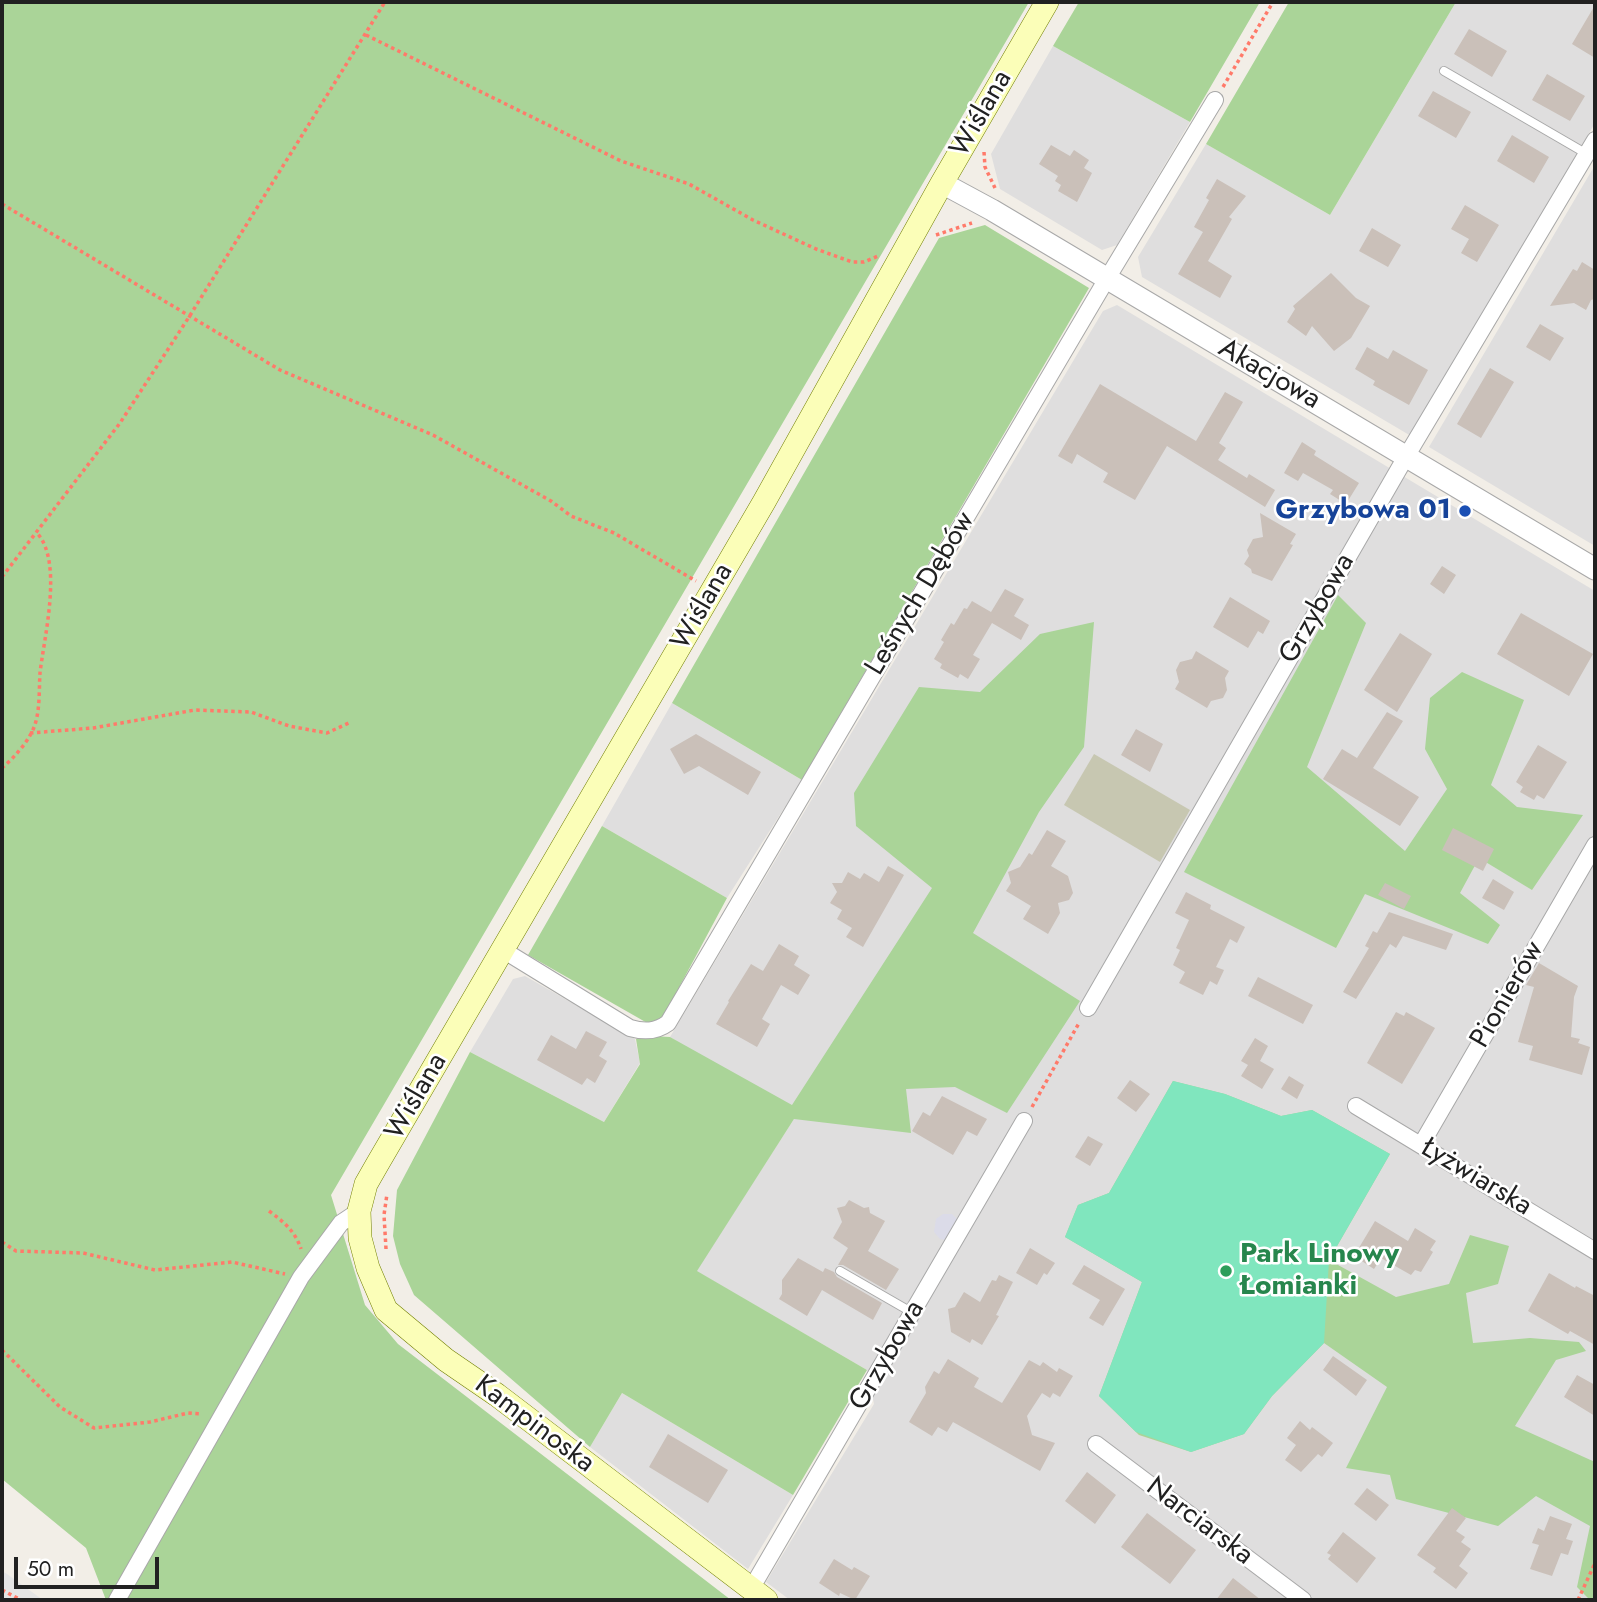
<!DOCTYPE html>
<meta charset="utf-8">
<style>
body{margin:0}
#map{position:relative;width:1597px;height:1602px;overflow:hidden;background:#f2eee7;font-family:Jost,sans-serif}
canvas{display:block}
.frame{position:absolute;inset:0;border:4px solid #212121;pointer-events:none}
.scale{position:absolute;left:14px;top:1557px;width:145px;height:32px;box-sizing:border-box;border:4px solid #212121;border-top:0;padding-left:9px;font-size:21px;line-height:24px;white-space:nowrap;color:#212121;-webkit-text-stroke:5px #fff;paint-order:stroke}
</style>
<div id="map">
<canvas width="1597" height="1602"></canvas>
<div class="frame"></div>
<div class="scale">50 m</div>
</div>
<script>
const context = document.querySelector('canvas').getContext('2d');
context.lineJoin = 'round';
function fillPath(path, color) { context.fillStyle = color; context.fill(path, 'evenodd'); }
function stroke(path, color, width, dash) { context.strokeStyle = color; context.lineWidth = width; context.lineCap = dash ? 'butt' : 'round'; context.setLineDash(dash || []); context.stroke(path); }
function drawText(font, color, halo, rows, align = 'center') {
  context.font = font + ' Jost,sans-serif'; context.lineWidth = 5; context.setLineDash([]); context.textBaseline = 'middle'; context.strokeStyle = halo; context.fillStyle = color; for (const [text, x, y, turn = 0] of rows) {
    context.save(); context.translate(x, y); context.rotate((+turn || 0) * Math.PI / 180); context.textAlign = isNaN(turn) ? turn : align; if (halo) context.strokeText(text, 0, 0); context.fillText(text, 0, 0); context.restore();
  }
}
fillPath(new Path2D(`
 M1456 2H1595V123L1411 436 1142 277 1138 257 1206 144 1330 215Z
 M1053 46 1190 122 1117 245 1102 250 1000 189 991 154Z
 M1595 165V546L1429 447Z
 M1117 305 1595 591V1600H790L766 1582 874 1404 867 1370 696 1271 794 1119 670 1037 1103 311Z
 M672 703 802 780 727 898 602 826Z
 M525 976 635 1039 640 1063 604 1122 470 1052 513 979Z
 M622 1393 793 1495 748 1569 590 1447Z`), '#dfdede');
fillPath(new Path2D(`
 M1094 754 1190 810 1160 862 1064 805Z`), '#c7c7b1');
fillPath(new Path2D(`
 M2 2H1029L331 1195 365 1305 398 1344 731 1600H106L86 1548 2 1479Z
 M1079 2H1260L1190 122 1053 46Z
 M1289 2H1456L1330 215 1206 144Z
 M985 225 1089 288 802 780 672 703 939 238Z
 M1338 595 1366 623 1307 767 1405 851 1447 789 1425 749 1430 698 1462 672 1524 700 1491 785 1517 807 1583 815 1532 890 1479 858 1460 893 1500 925 1488 944 1365 894 1336 948 1184 872Z
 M1094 622 1084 747 1039 812 973 933 1080 1001 1007 1113 955 1087 906 1089 911 1133 794 1119 697 1271 867 1370 793 1495 622 1393 590 1447 414 1295 400 1264 393 1236 397 1190 470 1052 604 1122 640 1064 636 1039 651 1036 670 1037 792 1105 932 888 856 826 854 793 919 687 980 692 1040 634Z
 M602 826 727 898 660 1023 649 1024 528 955Z
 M1173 1081 1225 1094 1281 1116 1312 1110 1390 1154 1329 1260 1396 1297 1449 1284 1470 1235 1509 1246 1498 1284 1466 1293 1473 1343 1530 1338 1579 1342 1586 1351 1556 1360 1515 1426 1595 1462V1600H1590L1577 1587 1590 1526 1536 1496 1498 1526 1396 1499 1390 1475 1346 1468 1387 1387 1324 1343 1272 1396 1244 1434 1191 1452 1139 1435 1099 1396 1142 1282 1065 1237 1078 1205 1109 1193Z`), '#aad498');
fillPath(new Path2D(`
 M1173 1081 1225 1094 1281 1116 1312 1110 1390 1154 1329 1260 1324 1343 1272 1396 1244 1434 1191 1452 1136 1432 1099 1396 1142 1282 1065 1237 1078 1205 1109 1193Z`), '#80e6be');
fillPath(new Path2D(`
 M2 1571 7 1574 43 1600H2Z`), '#e5e5e5');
fillPath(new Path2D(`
 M943 1214H952L958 1220 949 1241 940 1239 934 1232 936 1219Z`), '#dbdbe8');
fillPath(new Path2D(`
 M1595 5V58L1572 44Z
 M1469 29 1507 51 1492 77 1454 54Z
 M1547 74 1585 96 1570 121 1532 100Z
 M1433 91 1471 112 1456 138 1418 116Z
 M1512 135 1549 157 1534 183 1497 161Z
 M1051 145 1070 156 1074 150 1089 160 1084 168 1092 173 1077 202 1058 191 1061 185 1055 181 1058 176 1039 164Z
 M1217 179 1246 196 1229 217 1232 219 1208 261 1232 276 1220 298 1178 274 1203 232 1194 227 1209 200 1206 198Z
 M1465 205 1499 225 1477 262 1461 253 1469 239 1451 229Z
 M1372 228 1401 245 1388 267 1359 251Z
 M1582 262 1595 270V299L1591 300 1586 310 1574 303 1550 306 1573 269 1577 271Z
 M1331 273 1356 298 1370 306 1351 338 1334 351 1312 326 1306 336 1287 322 1295 309 1293 306Z
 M1540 324 1564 338 1550 361 1526 347Z
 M1367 347 1388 359 1393 350 1428 370 1409 405 1373 385 1375 381 1355 369Z
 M1490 368 1514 382 1481 438 1457 424Z
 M1100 384 1196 441 1225 392 1243 402 1219 443 1226 448 1218 460 1247 478 1249 474 1275 490 1265 507 1167 446 1135 500 1103 482 1108 473 1077 454 1072 464 1058 456Z
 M1302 442 1316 451 1314 455 1359 483 1346 504 1330 494 1333 490 1303 473 1298 481 1284 473Z
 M1260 513 1296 534 1290 544 1293 545 1272 581 1252 573 1251 569 1244 564 1249 556 1247 550 1253 539 1263 537Z
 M1442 566 1456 575 1444 594 1430 584Z
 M1005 589 1024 599 1014 616 1029 625 1021 640 992 623 973 655 980 659 968 679 960 674 958 678 940 668 942 664 934 659 944 642 941 640 951 623 954 625 964 608 967 609 972 601 991 612Z
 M1230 597 1270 621 1263 634 1258 631 1248 648 1213 627Z
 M1521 613 1593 654 1569 696 1497 654Z
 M1400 633 1432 654 1397 712 1364 690Z
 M1196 651 1229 671 1225 678 1227 690 1223 698 1211 701 1207 708 1175 689 1179 682 1176 670 1180 662 1192 659Z
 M1387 712 1403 721 1373 768 1419 797 1400 826 1323 779 1342 749 1357 758Z
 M1136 729 1163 744 1150 772 1121 755Z
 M696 734 761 772 748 795 699 766 684 774 670 749Z
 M1538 745 1567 762 1544 799 1537 795 1534 800 1520 792 1523 787 1516 782Z
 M1453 828 1494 849 1483 871 1442 850Z
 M1047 830 1066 841 1051 866 1068 876 1073 893 1069 900 1058 903 1060 913 1048 934 1023 919 1031 906 1006 891 1011 883 1008 872 1020 867 1029 853 1032 855Z
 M888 866 904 875 863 947 846 937 852 928 837 919 842 910 830 903 837 892 832 883H842L848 872 860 879 864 873 879 882Z
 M1493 879 1514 892 1504 910 1482 898Z
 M1385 883 1411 896 1404 909 1378 895Z
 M1186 892 1211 905 1210 909 1245 927 1237 943 1230 939 1216 967 1224 970 1217 985 1210 981 1203 995 1179 983 1185 972 1173 965 1180 950 1176 948 1189 920 1175 913Z
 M1389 912 1453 934 1446 950 1403 936 1396 948 1390 944 1356 999 1343 992 1369 948 1365 946 1373 931 1377 933Z
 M779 944 799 956 794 965 810 975 798 995 781 985 762 1019 770 1024 757 1047 716 1024 729 1002 728 1001 751 964 763 971Z
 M1539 963 1578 986 1574 997 1571 1037 1580 1039 1578 1043 1590 1047 1582 1075 1529 1060 1533 1046 1518 1042 1534 987 1526 985Z
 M1258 977 1313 1005 1303 1024 1248 996Z
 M1396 1012 1404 1016 1406 1012 1435 1028 1402 1084 1367 1063Z
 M586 1031 607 1042 599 1056 607 1061 595 1083 587 1078 582 1085 537 1060 551 1035 576 1049Z
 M1255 1038 1268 1046 1260 1061 1274 1069 1262 1089 1241 1076 1248 1065 1241 1061Z
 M1289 1076 1304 1085 1297 1099 1281 1089Z
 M1130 1080 1150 1094 1136 1112 1117 1098Z
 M942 1096 987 1119 977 1136 967 1131 953 1155 912 1131 923 1112 930 1116Z
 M1088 1136 1103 1144 1090 1166 1075 1157Z
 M849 1200 864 1208 869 1207 870 1213 885 1221 868 1251 899 1269 886 1290 843 1265H838L848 1248 833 1238 842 1222 837 1208 845 1206Z
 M1375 1221 1408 1241 1415 1228 1436 1241 1430 1250 1433 1252 1421 1272 1415 1270 1411 1275 1381 1258 1374 1269 1354 1256Z
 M1030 1248 1055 1263 1047 1275 1044 1273 1037 1285 1016 1273Z
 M798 1258 823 1272 825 1268 834 1272 837 1277 882 1303 873 1320 822 1290 807 1316 779 1299 782 1294V1280Z
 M1084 1265 1125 1289 1103 1326 1089 1318 1100 1300 1072 1284Z
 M1549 1273 1575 1288 1576 1286 1595 1296V1345L1570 1331 1568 1334 1528 1311Z
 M999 1275 1013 1282 996 1315 999 1316 982 1345 972 1339 970 1343 951 1332 948 1309 955 1307 964 1292 980 1302 992 1280 996 1281Z
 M1333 1356 1367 1380 1356 1396 1323 1370Z
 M948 1359 979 1378 974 1387 1002 1403 1029 1360 1040 1366 1043 1362 1057 1372 1059 1368 1073 1376 1060 1397 1053 1393 1050 1398 1042 1393 1027 1416 1032 1435 1055 1443 1040 1471 953 1422 947 1432 938 1427 932 1436 909 1422 926 1393 925 1387 934 1371 939 1374Z
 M1577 1375 1595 1385V1416L1564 1397Z
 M1300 1421 1310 1430 1312 1427 1333 1443 1322 1457 1318 1454 1301 1472 1285 1460 1296 1445 1287 1438Z
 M668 1434 728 1470 708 1503 649 1467Z
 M1087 1472 1116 1495 1095 1524 1065 1501Z
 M1367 1488 1389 1505 1376 1521 1354 1504Z
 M1452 1508 1466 1518 1456 1531 1465 1537 1461 1542 1471 1549 1459 1566 1468 1573 1456 1589 1433 1572 1436 1568 1417 1555Z
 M1147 1513 1196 1550 1170 1584 1121 1547Z
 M1550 1516 1572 1524 1566 1539 1573 1541 1568 1555 1561 1553 1552 1576 1530 1569 1539 1545 1532 1543 1538 1528 1544 1531Z
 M1343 1532 1376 1558 1357 1583 1328 1559 1331 1555 1327 1553Z
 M834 1559 852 1570 854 1567 870 1576 855 1600 840 1593 839 1596 819 1583Z
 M1233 1578 1261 1600H1216Z`), '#cac0b9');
const service = new Path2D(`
 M1444 71 1587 154
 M840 1271 913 1313`);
const minor = new Path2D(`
 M503 950 630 1028C644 1032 656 1032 668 1023L1102 287 1215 100
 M1088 1008 1400 467 1595 140
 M1356 1106 1595 1251
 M1421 1145 1595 845
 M1096 1444 1303 1600
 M751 1589 1024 1121
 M117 1600 301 1277 341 1223 359 1211`);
const tertiary = new Path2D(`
 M942 183 992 210 1595 569`);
const secondary = new Path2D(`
 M766 1600 497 1395 446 1360 386 1310 368 1268 360 1238 359 1211 366 1184 378 1163 764 502 942 183 1047 2`);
stroke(service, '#a8a8a8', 10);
stroke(minor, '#a8a8a8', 18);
stroke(tertiary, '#a8a8a8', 23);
stroke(secondary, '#717f00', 24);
stroke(new Path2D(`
 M366 35 621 161 689 184 753 220 816 249 852 262H864L878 256
 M1223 87 1273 2
 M984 152 985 167 995 188
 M2 204 280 370 433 435 551 501 571 516 614 533 696 581
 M936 235 972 223
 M2 577 120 423 189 317 385 2
 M30 733 93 728 195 710 251 712 289 726 327 733 351 722
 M2 768C15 757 32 738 36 721 40 706 39 688 40 673 44 637 64 560 36 532
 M1032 1107 1079 1023
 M269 1211C284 1222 295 1231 301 1249
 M2 1242 16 1251 83 1253 155 1270 232 1262 285 1274
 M386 1249 384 1215 387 1194
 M2 1350 60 1407 94 1428 150 1422 188 1413 202 1414
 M2 1590 21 1600
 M1578 1600 1595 1563`), '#ff7a6a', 3.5, [3.5, 3.5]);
stroke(service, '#fff', 8);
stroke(minor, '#fff', 16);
stroke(tertiary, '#fff', 21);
stroke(secondary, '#fbfeb8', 23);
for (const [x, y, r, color] of [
 [1465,511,7,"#1a4fb4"],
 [1226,1271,7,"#2e9e5b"]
]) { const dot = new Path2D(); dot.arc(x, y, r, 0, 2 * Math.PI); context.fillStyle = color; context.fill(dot); stroke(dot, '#fff', 2.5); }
drawText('28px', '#212121', '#fff', [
 ["Wiślana",982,114,-60],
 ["Akacjowa",1269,375,30],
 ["Leśnych Dębów",921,594,-59],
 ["Wiślana",703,607,-60],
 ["Grzybowa",1318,609,-60],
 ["Pionierów",1508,995,-60],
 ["Wiślana",417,1097,-60],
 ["Łyżwiarska",1476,1178,31],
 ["Grzybowa",888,1356,-60],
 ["Kampinoska",534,1425,37],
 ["Narciarska",1199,1522,37]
]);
drawText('bold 28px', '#164399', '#fff', [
 ["Grzybowa 01",1451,511]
], 'right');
drawText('bold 28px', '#27864d', '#fff', [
 ["Park Linowy",1240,1255],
 ["Łomianki",1240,1287]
], 'left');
</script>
